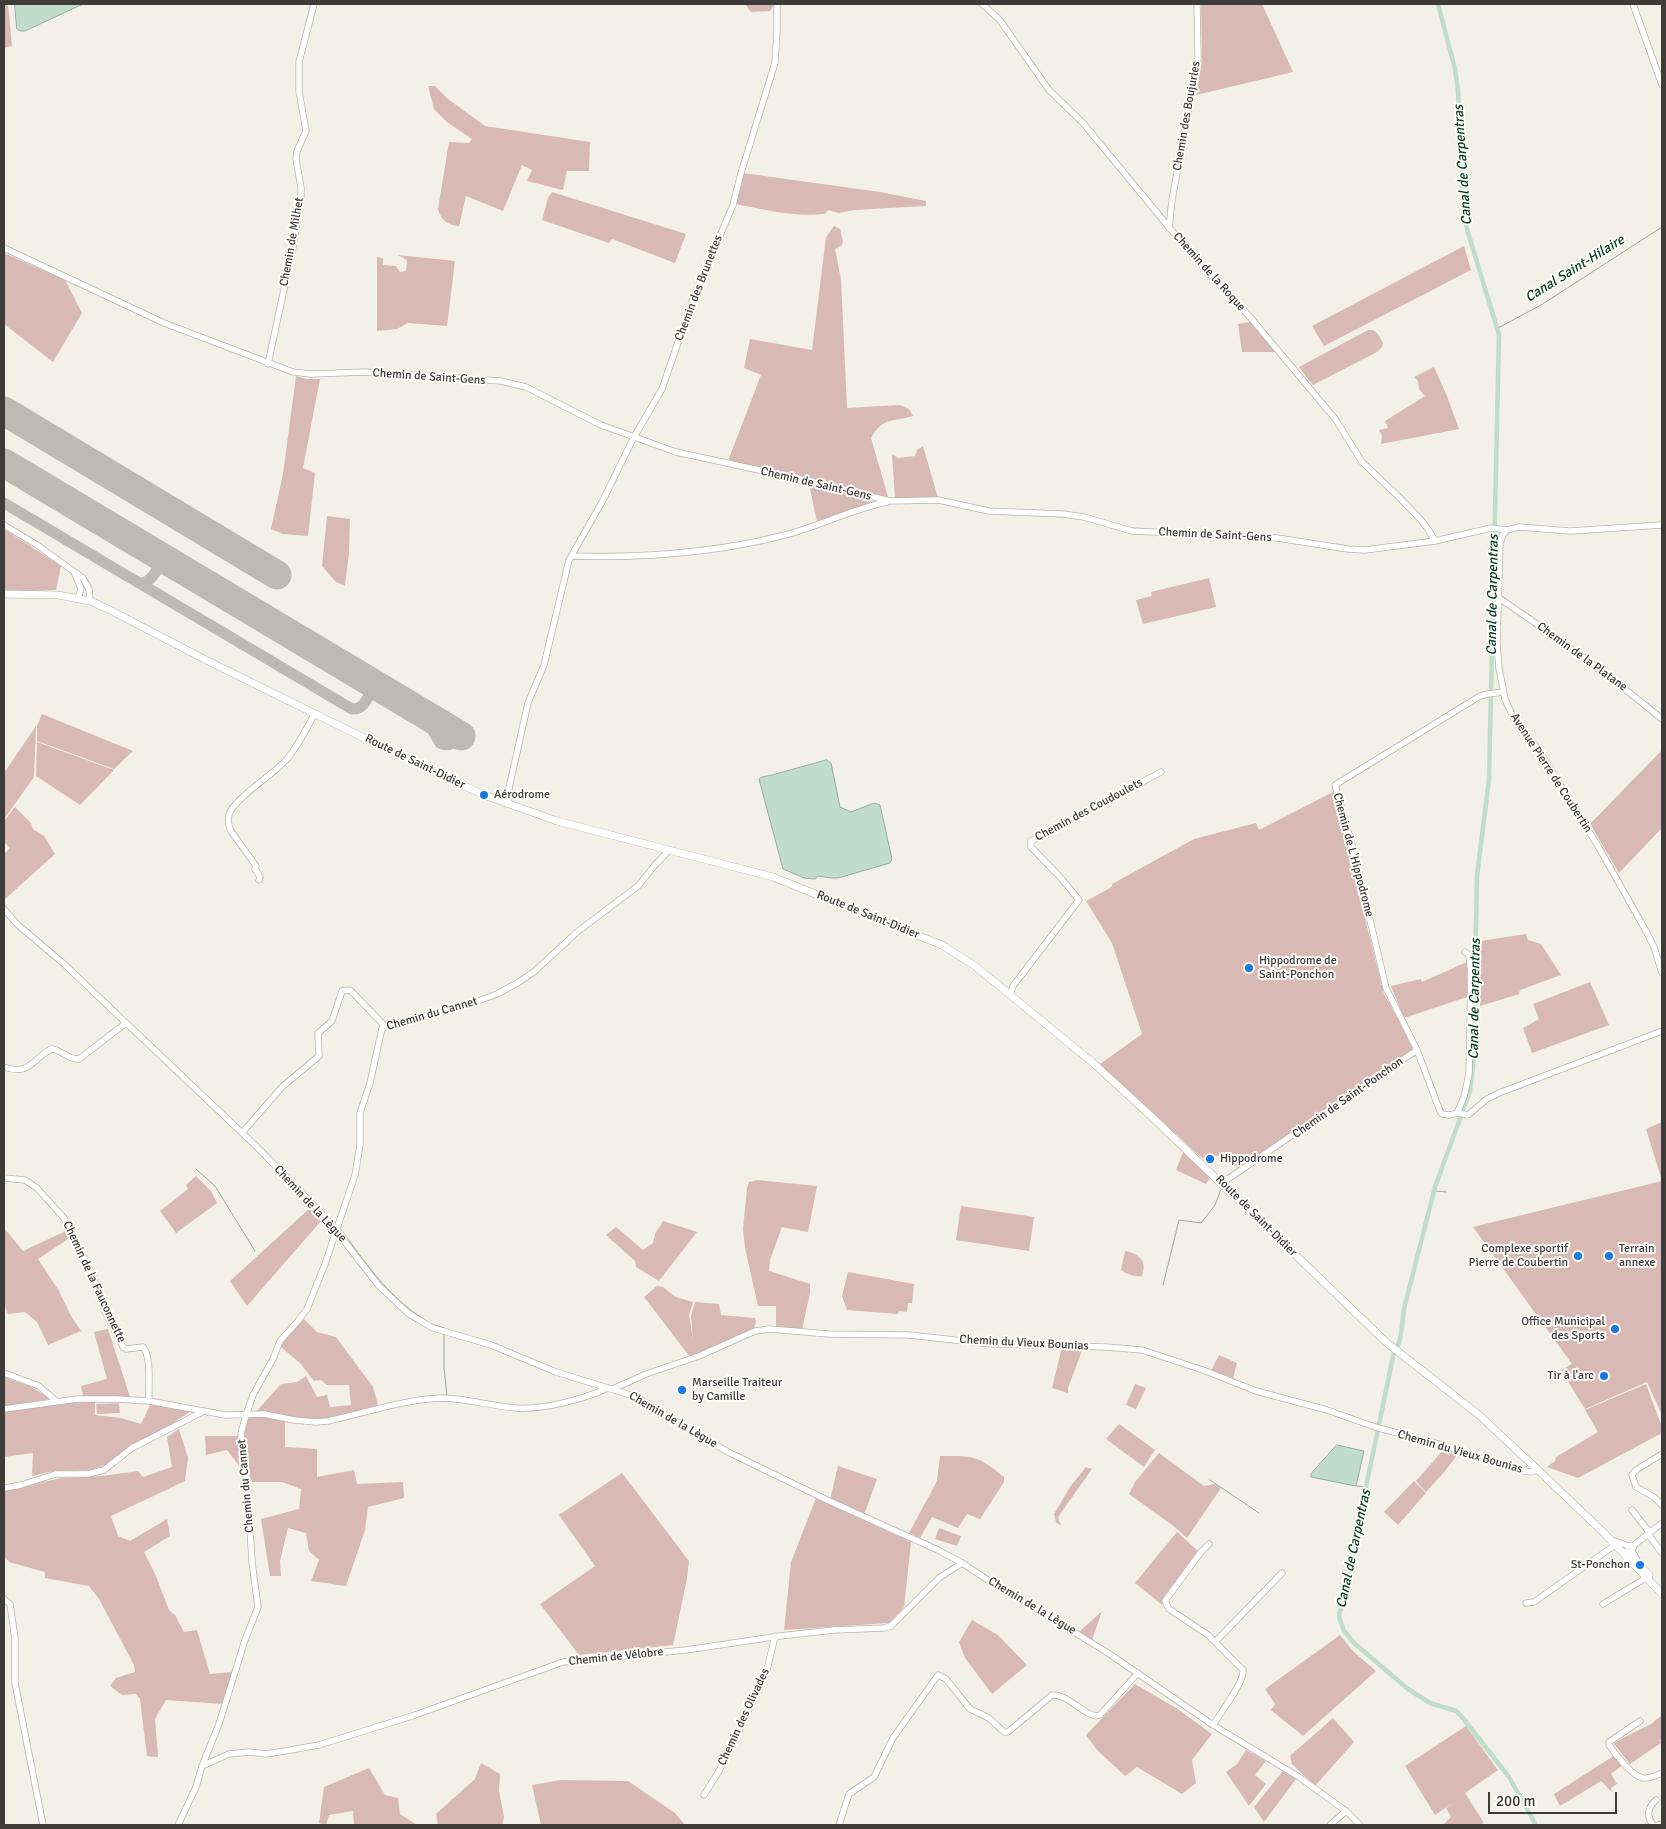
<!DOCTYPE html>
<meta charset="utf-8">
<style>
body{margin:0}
#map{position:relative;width:1666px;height:1829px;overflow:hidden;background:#f3f0e7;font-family:Signika,sans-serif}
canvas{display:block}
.frame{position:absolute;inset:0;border:5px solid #3e3c39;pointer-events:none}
.scale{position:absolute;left:1488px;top:1792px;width:129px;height:22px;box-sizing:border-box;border:2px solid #3e3c39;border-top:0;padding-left:6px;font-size:15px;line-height:18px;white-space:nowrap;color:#3e3c39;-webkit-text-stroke:4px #fffdfa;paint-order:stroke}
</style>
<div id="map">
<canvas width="1666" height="1829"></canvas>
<div class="frame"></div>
<div class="scale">200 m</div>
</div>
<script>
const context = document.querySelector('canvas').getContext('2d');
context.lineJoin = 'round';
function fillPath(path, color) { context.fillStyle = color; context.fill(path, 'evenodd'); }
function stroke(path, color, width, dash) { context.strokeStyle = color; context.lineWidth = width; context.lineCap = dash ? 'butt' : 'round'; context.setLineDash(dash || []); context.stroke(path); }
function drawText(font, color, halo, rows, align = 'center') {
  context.font = font + ' Signika,sans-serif'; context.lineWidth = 4; context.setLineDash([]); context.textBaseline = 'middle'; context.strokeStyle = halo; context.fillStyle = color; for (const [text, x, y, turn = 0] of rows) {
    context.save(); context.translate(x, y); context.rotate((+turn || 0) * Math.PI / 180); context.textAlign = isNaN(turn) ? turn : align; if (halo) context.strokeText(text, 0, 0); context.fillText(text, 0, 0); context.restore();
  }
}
fillPath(new Path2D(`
 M4 4H8L12 46 4 48Z
 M745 4H775L770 11 751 12Z
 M1201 4H1262L1293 72 1196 95 1202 59Z
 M428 86H435L448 99 485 126 590 142 589 171H567L563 190 527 181 532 170 522 165 503 211 466 196 459 226C447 225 441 220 438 209L449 142 469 143 472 139 447 122 434 109Z
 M743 173 880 192 926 201V206L854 210 839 213 828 210 825 214C794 217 766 210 736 204Z
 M552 192 686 234 675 263 612 239 609 243 542 220 548 198Z
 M834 226 840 229 843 241 842 245 835 249 841 279 847 408 899 405 909 409 913 416C892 422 883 417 871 438L888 497 728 461 761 375 744 368 750 339 812 350 826 237Z
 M1464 246 1471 270 1324 346 1312 326Z
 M4 253 65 280 82 313 53 362 4 324Z
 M398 255 455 261 447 326 408 323 397 329 377 331V257L383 258V265L396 266 400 272 406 271 407 260Z
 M1250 322 1253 324 1275 352H1242L1238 324Z
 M1368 330H1373L1378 334 1383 343 1382 347 1377 352 1313 385 1299 367Z
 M1434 367 1447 396 1459 429 1381 444 1382 436 1379 430 1388 428 1385 421 1425 396 1419 389 1418 381 1414 377Z
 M296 376 307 379H320L303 468 315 473 308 536 283 534 271 529 283 474Z
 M923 446 938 498 895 499 892 454 898 458 915 456 917 450Z
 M809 484 873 500 869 504 817 522Z
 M327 516 350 519 349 553 345 586 336 582 322 566Z
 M4 529 61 566 56 590 4 592Z
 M1209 578 1216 607 1143 624 1136 600 1152 596 1151 592Z
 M42 714 133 751 114 769 37 741V726Z
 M36 726 34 777 4 819V773Z
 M37 742 114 770 80 805 36 776Z
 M1662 750V828L1619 873 1590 824Z
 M1335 791 1360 888 1358 890 1384 994 1412 1044V1050L1242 1170 1220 1156 1206 1155 1203 1159 1100 1064 1142 1034 1112 943 1086 901 1112 887V884L1194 839 1256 823 1259 830Z
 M15 807 31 823 33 829 44 836 55 854 4 900V854L10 848 4 842V821Z
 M1526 934 1528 940 1541 944 1561 975 1520 990 1519 994 1480 1006 1481 941Z
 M1467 962V997L1404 1018 1391 986 1421 979 1422 982Z
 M1590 982 1609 1025 1532 1053 1523 1028 1539 1019 1533 1004Z
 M1662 1122V1415L1647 1382 1585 1409 1561 1370 1572 1364 1473 1227 1662 1181 1646 1129Z
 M1184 1150 1211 1177 1206 1184 1176 1170Z
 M196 1176 211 1191 217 1203 176 1233 160 1211 188 1189 186 1185Z
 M757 1180 817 1186 808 1232 782 1227 770 1260 769 1271 810 1284V1293L802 1330 776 1327V1306H758L745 1248 743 1229 747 1188 749 1182Z
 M961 1206 1034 1217 1029 1251 956 1240Z
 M310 1208 321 1221 247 1306 230 1281Z
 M663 1221 697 1232 659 1281 636 1267 635 1261 606 1235 616 1227 643 1250 653 1243 655 1234Z
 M4 1228 23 1251 68 1230 71 1237 38 1259 59 1291 71 1316 81 1331 48 1345 37 1322 25 1312 8 1314 4 1304Z
 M1125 1251C1140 1254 1147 1261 1142 1276 1136 1277 1126 1274 1121 1270Z
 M848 1272 914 1284 912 1303H908L907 1312 899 1311 898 1314 847 1310 842 1296Z
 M657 1286 663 1287 676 1297 693 1302 689 1315 693 1339 691 1316 695 1302 719 1304 721 1315 755 1318 756 1322 753 1331 696 1356 695 1353V1356L690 1357 644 1297Z
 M304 1319 317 1332 336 1337 373 1387 378 1405 370 1410 329 1420H302L255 1413 281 1384 297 1382 306 1376 317 1397 327 1395 330 1407 351 1405 349 1385H327L321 1380 314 1381 300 1363 281 1347 282 1342Z
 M108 1329 130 1397 83 1396 81 1386 107 1379 94 1332Z
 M1062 1347 1083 1348 1068 1388V1393L1052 1388Z
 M1219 1355 1237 1363 1233 1379 1211 1371Z
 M4 1377 32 1387 50 1399 4 1407Z
 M1135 1384 1146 1388 1136 1409 1126 1405Z
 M1646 1384 1662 1427V1433L1578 1478 1547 1467 1555 1461 1556 1457 1598 1432 1585 1410Z
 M95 1402V1415L121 1418 141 1424 151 1403 191 1411 163 1430 131 1445 108 1464 91 1470 49 1472 32 1476 33 1453 4 1457V1412L60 1403Z
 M119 1403 120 1413 97 1414 96 1404Z
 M253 1415 275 1417 285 1420V1447L317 1449V1477L354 1470 357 1484 403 1482 404 1498 368 1507 365 1530 346 1586 311 1581 319 1560 309 1551 306 1533 288 1528 280 1561 281 1576H270L261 1519 299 1509 301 1489 282 1482H252C246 1458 243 1446 246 1421Z
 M1119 1424 1155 1450 1144 1467 1106 1439Z
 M179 1429 188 1458 185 1481 111 1516 118 1536 130 1541 167 1519 170 1536 144 1552 156 1576 169 1610 175 1615 184 1632 197 1630 210 1674 232 1672 223 1704 166 1700 155 1719 158 1757 147 1756 140 1699 136 1694 122 1695 110 1686 116 1678 135 1672 134 1665 99 1599 89 1586 45 1578V1572L9 1562 4 1556V1491L61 1478 102 1476 138 1471 143 1477 172 1467 167 1437Z
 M205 1436H238L243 1471 227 1450 206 1455Z
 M1445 1448 1458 1452V1454L1445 1471 1426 1492 1416 1481Z
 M1159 1453 1204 1486 1215 1484 1221 1488 1187 1538 1176 1528 1129 1494 1135 1482Z
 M940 1456C974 1456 977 1455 1004 1477V1482L980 1519 967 1514 958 1528 932 1517 920 1538 909 1533 937 1481Z
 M838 1466 877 1479 864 1515 830 1500Z
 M1086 1467 1092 1469 1058 1517 1061 1526 1056 1522 1054 1514 1070 1487Z
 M622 1473 689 1561 687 1579 673 1645 579 1655 540 1604 595 1566 559 1515Z
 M1414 1481 1426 1493 1398 1525 1384 1512Z
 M816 1498 911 1542 904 1607 889 1623 784 1630 791 1562Z
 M939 1528 961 1536 957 1546 935 1539Z
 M1177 1532 1198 1551 1165 1595 1163 1604H1161L1135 1583Z
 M1102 1611 1092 1640 1079 1632Z
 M972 1620 998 1635 1027 1665 992 1694 965 1658 959 1642Z
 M1340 1635 1354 1652 1376 1671 1303 1736 1271 1710 1275 1704 1265 1689Z
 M1135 1684 1176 1708 1212 1734 1192 1760 1196 1783 1182 1794 1137 1767 1125 1776 1097 1750 1086 1735Z
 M1662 1715V1739L1660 1740 1661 1743 1630 1764 1614 1744 1617 1741 1651 1724Z
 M1333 1718 1354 1742 1315 1786 1292 1764 1290 1756Z
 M1466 1726 1498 1770 1465 1793 1484 1823 1480 1825H1443L1451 1817 1446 1808 1454 1802 1435 1815 1405 1766Z
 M1246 1750 1266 1761 1255 1775 1266 1784 1249 1806 1226 1772 1237 1764Z
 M1615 1755 1623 1765 1611 1774 1617 1784 1611 1788 1612 1792 1601 1781 1560 1806 1554 1794Z
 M481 1763 500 1774 499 1791 504 1817 502 1825H438L436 1814 475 1779Z
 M369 1768 385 1795 398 1798 400 1814 417 1825H354L353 1811 329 1815 326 1825 319 1823 324 1787Z
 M1283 1771 1296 1779 1264 1822 1254 1807Z
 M561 1780 628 1781 675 1813 685 1825H541L532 1785Z`), '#d8b9b5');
const water = new Path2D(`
 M15 4H83L25 31H20L17 29Z
 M827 760 831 763 840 807 851 812 874 803 880 805 892 859 890 863 838 878H831L818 876 815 879 804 878 783 869 759 779 762 777 772 775Z
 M1337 1445 1364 1451 1356 1486 1311 1477V1474Z`);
fillPath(water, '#bfddc9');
stroke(water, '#98ad9e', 1);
stroke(new Path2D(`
 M1498 328 1541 305 1662 227
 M196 1169 215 1186 255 1251
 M1435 1191 1446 1192
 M312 1209 333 1231
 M340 1228C365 1262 388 1297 424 1319
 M354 1258 373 1283
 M1163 1285 1179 1220 1201 1223 1215 1205 1222 1187
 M381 1291 405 1314
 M408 1317 426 1327
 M429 1323 444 1328
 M444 1334V1368L447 1395
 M1210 1480 1259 1513
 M1357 1486 1366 1487`), '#98ad9e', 1);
stroke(new Path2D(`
 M1438 4 1455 69 1458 91 1464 219 1499 335 1489 779 1477 876 1473 1068 1470 1091 1435 1187 1404 1309C1402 1322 1402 1343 1394 1352L1339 1617 1344 1631 1354 1643 1408 1689 1430 1703 1456 1711 1462 1717 1509 1777 1536 1825`), '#bfddc9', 4.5);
stroke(new Path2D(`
 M4 503 352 709C365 710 369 694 375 684
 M154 552 159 558V567
 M142 583C157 581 155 560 172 563
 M422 712 440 743C448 747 457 744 458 734`), '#bdbab3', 11);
stroke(new Path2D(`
 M4 411 277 575
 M4 463 461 736`), '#bdbab3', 29);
const minor = new Path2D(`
 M982 4 999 19 1049 90 1083 123 1191 254 1250 317 1336 420 1362 462 1399 497 1421 520 1428 529 1435 541
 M1633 4 1662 85
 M1169 228 1172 200 1198 58 1197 4
 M4 248 164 323 293 372 311 374 365 372 501 381 526 387 601 425 676 452 805 480 890 501 938 500 989 511 1063 514 1084 517 1132 531 1277 538 1348 549 1365 550 1435 541 1491 528 1507 530 1519 527 1570 531 1662 525
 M268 364 293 247 301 199V187L296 159 297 151 306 131 299 91V62L314 4
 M4 525 37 545 83 578 89 589 90 601
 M1507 530 1503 535 1500 543 1497 643 1499 668 1505 699 1513 717 1540 752 1598 846 1646 931 1654 947 1662 973
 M573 556C645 558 715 553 785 535 820 526 852 509 887 502
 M75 574 81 589 78 598
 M1499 598C1555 636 1610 676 1662 719
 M1503 692 1488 694 1480 696 1335 785 1354 852 1386 988 1417 1050 1440 1111 1442 1114 1449 1115 1459 1113 1468 1115 1487 1099 1499 1093 1662 1031
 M493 798 502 796 509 788
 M508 804 509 788 528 703 544 665 569 560 602 502 634 437 662 389 693 299 733 205 741 173 775 63 777 32V4
 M259 880 260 877 255 869 256 866 231 831C228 825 227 819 230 812 239 795 273 775 287 759 298 746 307 728 315 713
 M4 909 18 925 64 964 258 1148 327 1219 379 1286 409 1314 433 1328 491 1345 556 1372 637 1397 688 1429 730 1453 827 1500 938 1550 962 1563 1009 1594 1048 1616 1108 1653 1213 1725 1299 1777 1346 1811 1360 1825
 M1010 995 1013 986 1079 900 1061 878 1031 847V841L1161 772
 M4 1067C30 1076 31 1060 51 1049 61 1049 68 1060 79 1059L126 1023
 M1457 1113 1464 1097 1469 1074 1471 975 1469 955 1465 952
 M242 1133 282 1087 319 1056 318 1033 332 1021 342 991 350 990 382 1023
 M4 1178 25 1180 37 1188 64 1218 92 1274 106 1313 123 1347 126 1349 143 1347C152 1358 148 1386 149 1401
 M1222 1183 1417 1050
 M4 1373 39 1386 56 1401
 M613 1389 646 1374 699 1356 755 1331 769 1329 829 1334 909 1335 992 1344 1106 1347 1142 1350 1203 1370 1256 1391 1327 1410 1375 1427 1442 1445 1518 1470 1531 1472 1538 1470
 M4 1409 77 1399H117L149 1401 225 1415 264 1414 294 1420 316 1422 328 1421C365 1413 402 1400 440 1398 466 1398 490 1406 516 1408 543 1410 584 1399 608 1388
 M1662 1454 1636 1470 1632 1475 1636 1487 1654 1497 1662 1505
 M4 1488 21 1485 56 1474H88L104 1470 132 1448 202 1412
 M1632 1510 1650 1533
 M1648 1534 1662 1553
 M1615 1541 1629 1546 1634 1545
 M1209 1544 1201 1552 1165 1601 1169 1609 1208 1635 1243 1670C1245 1681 1220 1714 1213 1725
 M1637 1560 1632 1551 1634 1545 1662 1523
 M4 1599 10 1604 15 1639V1683L43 1825
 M1526 1603 1534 1602 1615 1545
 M1603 1604 1649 1576
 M1216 1641 1282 1573
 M1640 1721 1609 1742V1745C1615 1754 1632 1776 1643 1778 1649 1779 1657 1775 1662 1773
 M202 1766 229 1754 249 1752 267 1754 319 1745 412 1716 563 1662 686 1650 780 1636 834 1630 884 1628 891 1626 939 1578 962 1563
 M704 1795 719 1771 766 1674 775 1636
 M178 1825 196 1787 202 1766 219 1724 245 1640 258 1607 252 1562 247 1477 242 1452 241 1433 246 1415 253 1395 273 1359 280 1341 298 1321 307 1309 325 1264 355 1175 360 1145V1113L370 1083 382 1028 470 1004 497 994 519 982 535 971 577 932 638 886 655 865 669 850
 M839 1825 849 1794 874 1777 893 1738 938 1675 946 1679 970 1709 989 1718 1004 1732H1008L1052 1695C1070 1694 1087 1720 1100 1715L1138 1673
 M1330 1825 1346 1811
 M1653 1825C1646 1816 1648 1807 1656 1800
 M1658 1825 1662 1824`);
const major = new Path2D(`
 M4 594 58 595 90 601 110 610 204 659 362 737 484 795 557 821 773 877 942 945 975 966 1092 1062 1152 1117 1387 1343 1479 1415 1538 1470 1604 1533 1662 1594
 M1627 1552 1649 1575`);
stroke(minor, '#b7b4ab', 7);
stroke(major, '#b7b4ab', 8);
stroke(minor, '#fff', 5.5);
stroke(major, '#fff', 7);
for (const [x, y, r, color] of [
 [484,795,5,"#157be3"],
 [1249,968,5,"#157be3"],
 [1210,1159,5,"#157be3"],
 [1578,1256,5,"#157be3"],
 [1609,1256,5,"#157be3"],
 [1615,1329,5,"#157be3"],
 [1604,1376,5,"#157be3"],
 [682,1390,5,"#157be3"],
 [1640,1565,5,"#157be3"]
]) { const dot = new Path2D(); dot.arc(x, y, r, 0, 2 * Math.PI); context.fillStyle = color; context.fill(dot); stroke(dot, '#fffdfa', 2); }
drawText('12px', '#3e3c39', '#fffdfa', [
 ["Chemin des Boujurles",1187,116,-80],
 ["Chemin de Milhet",292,242,-80],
 ["Chemin de la Roque",1209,272,48],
 ["Chemin des Brunettes",699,288,-69],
 ["Chemin de Saint-Gens",429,377,4],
 ["Chemin de Saint-Gens",816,484,13],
 ["Chemin de Saint-Gens",1215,535,3],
 ["Chemin de la Platane",1582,657,36],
 ["Route de Saint-Didier",415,762,26],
 ["Avenue Pierre de Coubertin",1551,773,57],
 ["Chemin des Coudoulets",1089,810,-28],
 ["Chemin de L'Hippodrome",1353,855,75],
 ["Route de Saint-Didier",868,915,22],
 ["Chemin du Cannet",432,1014,-16],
 ["Chemin de Saint-Ponchon",1348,1098,-35],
 ["Chemin de la Lègue",310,1204,47],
 ["Route de Saint-Didier",1256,1216,45],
 ["Chemin de la Fauconnette",94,1282,65],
 ["Chemin du Vieux Bounias",1024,1343,3],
 ["Chemin de la Lègue",673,1420,30],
 ["Chemin du Vieux Bounias",1460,1452,16],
 ["Chemin du Cannet",246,1486,-95],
 ["Chemin de la Lègue",1032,1606,31],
 ["Chemin de Vélobre",616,1657,-6],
 ["Chemin des Olivades",744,1717,-65]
]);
drawText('12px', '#3e3c39', '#fffdfa', [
 ["Aérodrome",494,795],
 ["Hippodrome de",1259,961],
 ["Saint-Ponchon",1259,975],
 ["Hippodrome",1220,1159],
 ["Complexe sportif",1568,1249,"right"],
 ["Pierre de Coubertin",1568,1263,"right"],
 ["Terrain",1619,1249],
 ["annexe",1619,1263],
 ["Office Municipal",1605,1322,"right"],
 ["des Sports",1605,1336,"right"],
 ["Tir à l'arc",1594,1376,"right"],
 ["Marseille Traiteur",692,1383],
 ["by Camille",692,1397],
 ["St-Ponchon",1630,1565,"right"]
], 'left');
drawText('italic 14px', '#013a20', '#fffdfa', [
 ["Canal de Carpentras",1463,165,-94],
 ["Canal Saint-Hilaire",1575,269,-32],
 ["Canal de Carpentras",1493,595,-89],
 ["Canal de Carpentras",1475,999,-89],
 ["Canal de Carpentras",1354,1549,-78]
]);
</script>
